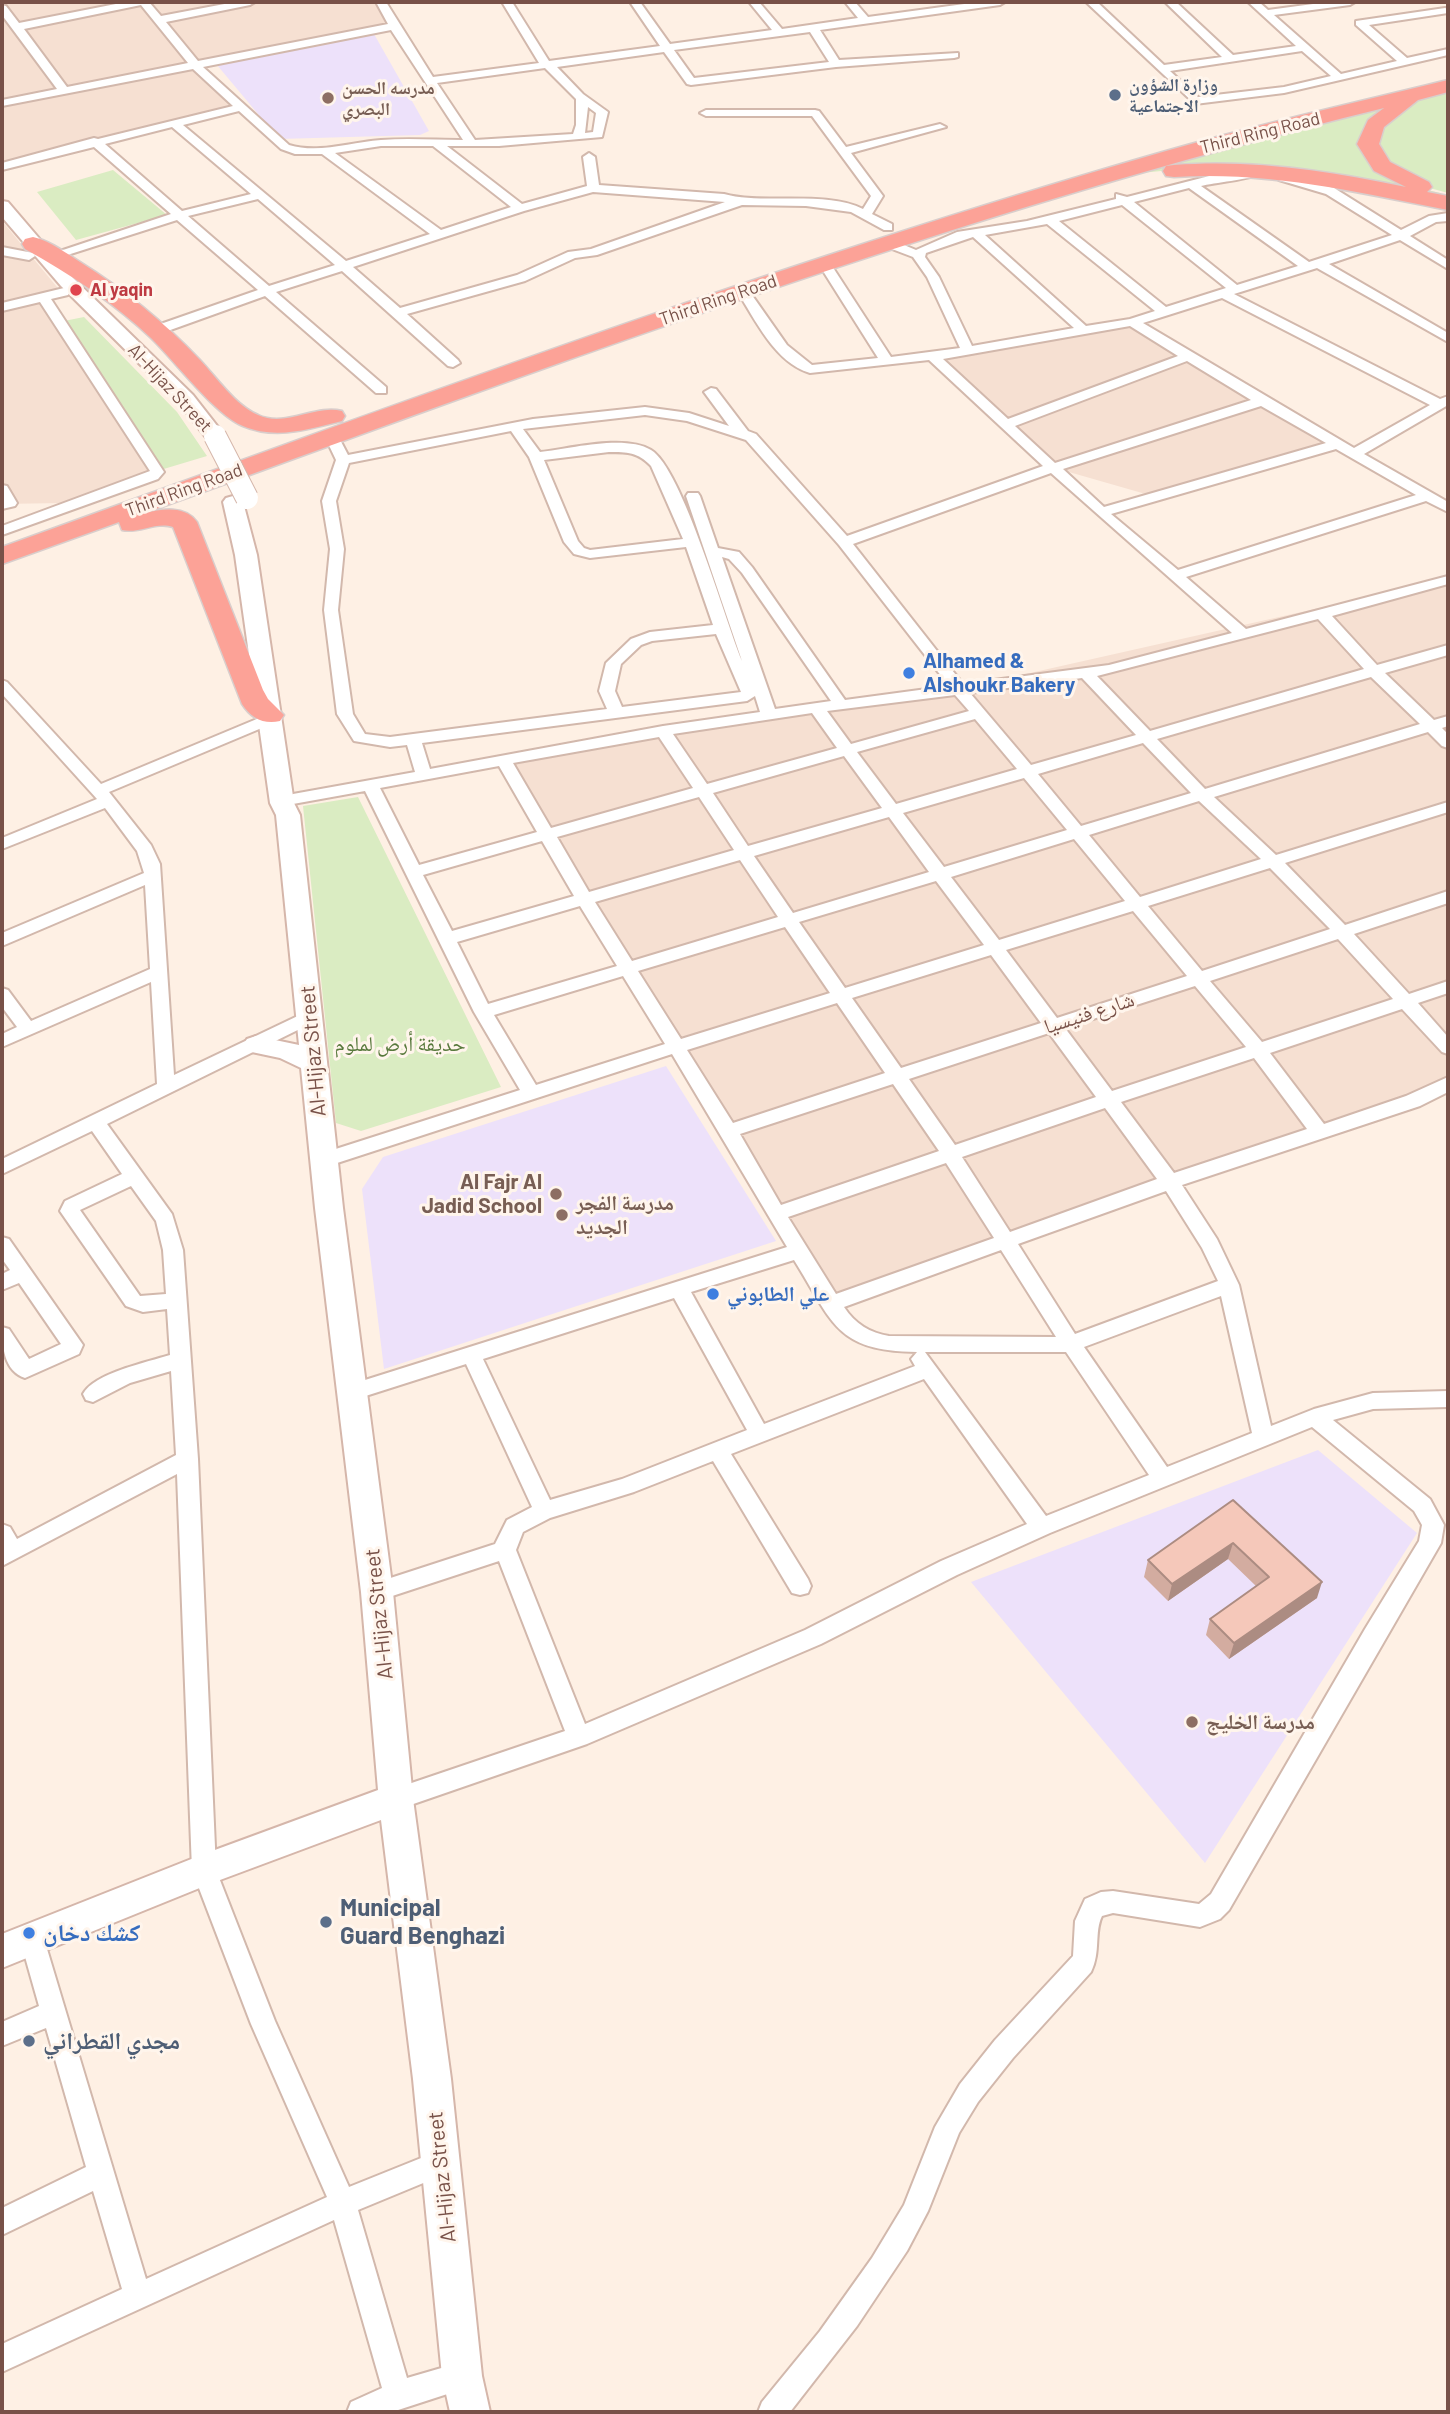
<!DOCTYPE html>
<meta charset="utf-8">
<style>
body{margin:0}
#map{position:relative;width:1450px;height:2414px;overflow:hidden;background:#fef0e4;font-family:Barlow,sans-serif}
canvas{display:block}
.frame{position:absolute;inset:0;border:4px solid #785148;pointer-events:none}
</style>
<div id="map">
<canvas width="1450" height="2414"></canvas>
<div class="frame"></div>
</div>
<script>
const context = document.querySelector('canvas').getContext('2d');
context.lineJoin = 'round';
function fillPath(path, color) { context.fillStyle = color; context.fill(path, 'evenodd'); }
function stroke(path, color, width, dash) { context.strokeStyle = color; context.lineWidth = width; context.lineCap = dash ? 'butt' : 'round'; context.setLineDash(dash || []); context.stroke(path); }
function drawText(font, color, halo, rows, align = 'center') {
  context.font = font + ' Barlow,"Noto Naskh Arabic",sans-serif'; context.lineWidth = 6; context.setLineDash([]); context.textBaseline = 'middle'; context.strokeStyle = halo; context.fillStyle = color; for (const [text, x, y, turn = 0] of rows) {
    context.save(); context.translate(x, y); context.rotate((+turn || 0) * Math.PI / 180); context.textAlign = isNaN(turn) ? turn : align; if (halo) context.strokeText(text, 0, 0); context.fillText(text, 0, 0); context.restore();
  }
}
fillPath(new Path2D(`
 M2 2H378L392 25 191 62 240 107 2 164Z
 M2 221 62 293 42 297 155 472 63 503 2 504Z
 M1132 322 1337 444 1156 497 1055 468 934 356Z
 M1448 579V1083L1433 1091 831 1304 505 761 959 689Z`), '#f6e0d2');
fillPath(new Path2D(`
 M374 34 429 131 420 135 279 139 217 65Z
 M666 1066 776 1241 384 1369 362 1189 383 1157Z
 M1318 1450 1417 1533 1205 1863 971 1582Z`), '#ede1fa');
fillPath(new Path2D(`
 M1448 89V193L1426 187 1379 158 1376 128 1419 96Z
 M1412 96 1375 120 1366 149 1428 190 1440 193 1443 201 1212 166 1141 173Z
 M113 170 167 215 76 240 37 192Z
 M84 317 177 412 207 456 157 471 59 322Z
 M358 797 501 1087 361 1131 336 1123 303 806Z`), '#daecc2');
const street = new Path2D(`
 M126 2H149L161 16 235 2H255L250 5 166 22 198 61 388 24 376 2H386L433 77 539 63 502 2H512L549 61 660 46 630 2H640L670 44 772 30 749 2H759L782 29 858 18 845 2H855L868 17 979 2H1005L1000 5 820 30 839 60 958 53V57L954 58 836 67 691 85 687 84 664 52 557 67 583 94 608 112 602 137 499 146H447L522 204 587 186 583 157 589 153 595 157 599 185 724 194C763 205 826 190 863 209L871 196 812 116H706L700 113 706 110H815L819 111 846 147 940 124 946 127 851 153 883 196 872 214 892 224V230H884L851 212 806 206 742 205 597 255 575 258 525 281 407 314 458 360 460 363 453 367 448 366 342 271 276 292 386 387V393H376L265 296 162 333H152V327L258 290 177 220 58 258H50L48 255 171 214 94 147 2 170V163L94 138 98 139 233 106 193 69 2 106V100L57 89 2 15V5L6 6 19 23ZM141 5 188 63 67 87 24 29ZM391 30 463 140C436 140 408 138 381 140 351 142 319 154 289 145L203 67ZM810 32 829 62 694 78 674 50ZM545 68 576 99V125L573 134 475 140 437 83ZM588 107 596 113 593 132 585 133ZM239 111 281 149 295 154H322L430 234 346 261 183 125ZM172 127 251 194 182 211 105 144ZM381 146H433L511 207 441 230 335 153ZM593 192 725 202 591 249 568 252 517 275 400 308 353 267 524 211ZM258 199 335 265 269 286 188 216Z
 M1086 2H1097L1164 65 1222 57 1165 2H1176L1233 55 1296 46 1248 2H1259L1268 10 1328 2H1355L1350 5 1274 15 1341 74 1397 61 1356 25V21L1445 8 1448 9V13L1369 25 1407 58 1448 49V55L1284 93 1195 104ZM1302 51 1331 76 1284 87 1198 97 1170 71Z
 M1229 171H1250L1256 175C1251 179 1213 183 1201 186L1309 262 1392 235 1326 194 1279 180V174L1334 188 1401 230 1429 216 1448 213V221L1436 222 1410 236 1448 260V269L1400 240 1329 264 1448 333V342L1317 268 1234 294 1440 399 1448 396V405L1364 454 1448 502V512L1426 501 1186 577 1246 629 1448 576V584L1332 616 1377 665 1448 645V655L1385 673 1434 720 1448 716V726L1442 728 1448 734V748L1442 746 1428 732 1214 797 1276 855 1448 802V812L1285 863 1345 925 1448 891V903L1354 934 1409 994 1448 981V993L1418 1003 1448 1037V1054L1442 1052 1402 1009 1270 1053 1324 1124 1406 1096 1448 1077V1092L1420 1106 1182 1185 1217 1239 1239 1285 1271 1426 1314 1409 1373 1393 1448 1391V1407L1373 1409 1333 1420 1430 1499 1444 1525 1441 1543 1229 1910 1220 1919 1200 1927 1113 1913 1102 1916C1094 1932 1101 1952 1091 1972L1013 2058 978 2102 959 2133 928 2211 907 2251 857 2326 790 2412H758L762 2402 820 2331 872 2258 904 2205 935 2127 960 2084 995 2040 1073 1956 1075 1921 1085 1899 1101 1892 1113 1891 1199 1904 1211 1894 1365 1629 1419 1541 1422 1525 1414 1511 1312 1427 1050 1533 957 1575 821 1644 587 1744 396 1810 388 1807 384 1799 388 1791 565 1731 499 1561 377 1601 369 1599 366 1592 369 1585 495 1544 507 1520 532 1507 466 1364 353 1400 346 1398 343 1392 346 1386 787 1247 672 1054 331 1165H317L315 1160 317 1155 520 1090 474 1012 365 791 293 804 285 799 293 794 415 772 407 745 390 747 354 741 337 714 324 610 330 549 322 501 336 460 325 437 327 434H337L348 455 533 419 645 407 689 413 729 426 704 392 711 388 716 389 748 431 756 434 847 536 1043 466 929 360 810 373C775 363 755 319 737 291L739 288H747L787 345 812 365 878 358 818 263 824 259 830 263 891 357 960 348 927 277 913 257 884 246V240H892L916 250 957 232 1027 221 1116 199V194L1127 197ZM1189 188 1298 266 1237 285 1134 202ZM1122 205 1226 288 1166 307 1059 221ZM1047 224 1155 311 1130 319 1086 326 985 235ZM973 237 1074 328 972 346 939 277 925 257 926 253ZM1222 298 1430 405 1354 448 1143 323ZM1130 326 1178 356 1008 419 943 359ZM1187 361 1251 400 1055 463 1015 426ZM1261 406 1326 443 1104 507 1063 469ZM645 415 687 421 746 440 839 545 949 686 845 700 752 567 739 552 718 548 700 496 698 493H688L686 496 742 661C725 620 682 468 651 450 625 434 569 449 540 452L523 429ZM511 431 529 457 564 542 574 554 590 558 686 547 713 625 650 632 631 639 606 663 599 691 607 709 390 737 365 734 353 714 338 610 344 549 336 501 349 463ZM1336 449 1416 495 1178 570 1111 514ZM609 452C627 452 638 452 651 466L683 539 590 550 584 548 578 541 544 460ZM1051 473 1232 633 1109 665 963 684 853 544ZM722 557 729 559 742 573 831 701 775 709ZM1318 619 1364 669 1150 731 1097 676ZM716 634 741 692 622 707 615 691 621 664 641 645 652 641ZM1371 677 1420 724 1205 789 1157 739ZM1082 678 1136 735 1031 765 970 693ZM955 695 969 711 851 744 827 711ZM755 696 760 712 663 726 430 769 422 743 747 701ZM812 713 837 748 707 784 673 734ZM975 719 1017 769 896 804 857 752ZM659 737 693 788 551 828 513 763ZM1143 743 1191 793 1081 826 1038 774ZM844 756 882 808 748 846 713 793ZM499 766 537 832 419 865 380 788ZM1024 778 1067 830 944 867 903 813ZM699 797 734 850 589 892 557 837ZM1199 801 1261 859 1140 897 1089 835ZM889 817 929 872 793 913 754 856ZM1074 839 1125 901 999 940 951 877ZM542 841 574 896 452 931 423 875ZM740 860 778 917 632 961 595 902ZM1270 868 1330 929 1202 971 1148 906ZM936 881 984 945 845 988 799 922ZM580 906 617 966 488 1004 457 942ZM1133 911 1187 976 1057 1018 1006 950ZM785 927 830 993 681 1039 638 971ZM1338 939 1393 999 1262 1042 1210 981ZM991 955 1041 1023 901 1068 852 998ZM623 976 665 1044 536 1085 494 1015ZM1195 986 1246 1047 1112 1091 1065 1028ZM837 1003 885 1073 733 1123 687 1050ZM1049 1033 1096 1097 955 1145 909 1079ZM1254 1058 1307 1129 1174 1173 1121 1102ZM893 1084 939 1151 781 1205 740 1134ZM1105 1108 1157 1179 1010 1232 962 1157ZM946 1163 994 1238 836 1294 788 1217ZM1166 1191 1202 1248 1218 1281 1075 1334 1018 1244ZM1001 1250 1056 1337 889 1336C870 1333 855 1324 844 1307ZM794 1260C833 1322 835 1351 917 1352L911 1359 915 1366 764 1424 691 1292ZM1221 1296 1252 1433 1167 1467 1084 1347ZM674 1298 747 1430 622 1479 550 1500 483 1359ZM925 1352H1066L1149 1475 1046 1516ZM924 1379 1027 1524 941 1561 805 1630 585 1724 516 1550 523 1532 550 1518 634 1492 713 1461 792 1593 800 1595 808 1593 811 1586 808 1579 731 1454Z
 M2 247 33 253 35 256 29 260 2 255Z
 M64 288 70 292 68 295 51 299 164 472 158 479 2 535V526L150 471 40 302 2 311V303Z
 M2 485 7 486 17 503 15 506 2 509Z
 M2 680 7 682 101 784 264 716H276L278 719 276 722 109 792 151 845 160 864 174 1075 304 1013H316L319 1017 316 1021 107 1124 172 1214 183 1250 198 1459 216 1870 275 2021 349 2187 441 2150 450 2154 454 2163 450 2172 358 2210 407 2378 462 2362 472 2366 476 2376 472 2386 392 2412H347L351 2402 382 2388 334 2220 2 2372V2344L122 2289 93 2191 2 2235V2208L86 2167 46 2028 2 2046V2022L39 2006 20 1939 23 1931 32 1927 41 1931 44 1939 146 2279 327 2197 251 2024 192 1870 177 1474 2 1566V1524L10 1527 17 1539 176 1455 171 1371 130 1383 93 1402 86 1400 83 1394C94 1373 148 1362 170 1355L167 1309 143 1312 126 1306 60 1211 65 1201 122 1174 92 1131 2 1174V1159L157 1084 151 982 2 1047V1034L17 1027 2 1007V988L8 990 31 1021 150 969 145 885 2 946V933L144 873 137 851 105 808 2 849V838L97 799 2 694ZM131 1186 156 1221 163 1250 166 1294 140 1296 80 1210Z
 M2 1237 9 1239 83 1345 79 1354 25 1378C4 1371 2 1346 2 1327L9 1329 29 1359 61 1344 19 1283 2 1290V1274L10 1270 2 1259Z`);
const secondary = new Path2D(`
 M2 201 8 202 73 278 193 395 225 436 222 440H208L179 403 61 286 2 217Z
 M233 496 240 498 243 502 257 555 294 803 300 815 343 1208 393 1592 413 1799 451 2079 482 2376 490 2412H450L442 2376 413 2079 381 1820 212 1883 2 1968V1934L204 1854 378 1790 361 1592 315 1208 301 1068 280 1058 247 1051 243 1045 247 1039 256 1036 299 1045 276 815 270 803 235 555 223 502 226 498Z`);
const highway = new Path2D(`
 M1448 80V92L1418 100 1384 127 1379 144 1390 162 1429 182 1432 187 1427 192 1448 196V210C1356 192 1269 171 1174 177L1166 176 1163 171 1166 166 1174 165C1253 159 1328 171 1406 187L1374 171 1357 144 1368 120 1384 108C961 211 553 365 145 513 162 509 185 505 197 522L263 690 268 699 284 715 280 721C264 725 251 718 242 704L173 527C156 521 139 534 122 530L119 522 2 564V547C387 408 772 264 1166 151 1259 124 1354 103 1448 80Z
 M33 237C50 241 66 253 80 262 125 290 164 322 200 360 217 378 235 405 258 415 286 428 315 404 342 411L345 416 342 421C309 429 276 440 243 426 215 415 175 361 151 338 113 302 70 274 25 249L22 244 25 239Z`);
stroke(street, '#d2b8ac', 4);
stroke(secondary, '#d5b6aa', 4);
stroke(highway, '#d9cecc', 3);
fillPath(street, '#fff');
fillPath(secondary, '#fff');
fillPath(highway, '#fca297');
const secondaryBridge = new Path2D(`
 M215 436 247 498`);
stroke(secondaryBridge, '#d5b6aa', 24, []);
stroke(secondaryBridge, '#fff', 22);
fillPath(new Path2D(`
 M1233 1500 1317 1598 1229 1659 1206 1635 1210 1619 1256 1586 1228 1559 1168 1601 1144 1577 1148 1560Z`), '#d3aca0');
fillPath(new Path2D(`
 M1233 1543 1228 1559 1168 1601 1172 1584Z
 M1322 1582 1317 1598 1229 1659 1234 1643Z`), '#ac8c82');
const building = new Path2D(`
 M1233 1500 1322 1582 1234 1643 1210 1619 1269 1577 1233 1543 1172 1584 1148 1560Z`);
fillPath(building, '#f5c8ba');
stroke(building, '#ac8c82', 2);
for (const [x, y, r, color] of [
 [1115,95,7,"#5c6f8a"],
 [328,98,7,"#8d6e63"],
 [76,290,7,"#e0444e"],
 [909,673,7,"#3f7fe0"],
 [556,1194,7,"#8d6e63"],
 [562,1215,7,"#8d6e63"],
 [713,1294,7,"#3f7fe0"],
 [1192,1722,7,"#8d6e63"],
 [326,1922,7,"#5c6f8a"],
 [29,1933,7,"#3f7fe0"],
 [29,2041,7,"#5c6f8a"]
]) { const dot = new Path2D(); dot.arc(x, y, r, 0, 2 * Math.PI); context.fillStyle = color; context.fill(dot); stroke(dot, '#fff5ec', 2.5); }
drawText('bold 18px', '#4e5e75', '#fff5ec', [
 ["وزارة الشؤون",1129,85],
 ["الاجتماعية",1129,106]
], 'left');
drawText('bold 18px', '#785e54', '#fff5ec', [
 ["مدرسه الحسن",342,88],
 ["البصري",342,109]
], 'left');
drawText('18px', '#785148', '#fff5ec', [
 ["Third Ring Road",1260,133,-14],
 ["Third Ring Road",718,300,-19],
 ["Al-Hijaz Street",170,388,47],
 ["Third Ring Road",184,490,-20]
]);
drawText('bold 18px', '#be3a42', '#fff5ec', [
 ["Al yaqin",90,290]
], 'left');
drawText('bold 21px', '#366cbe', '#fff5ec', [
 ["Alhamed &",923,661],
 ["Alshoukr Bakery",923,685],
 ["علي الطابوني",727,1294]
], 'left');
drawText('21px', '#785148', '#fff5ec', [
 ["شارع فنيسيا",1089,1013,-18],
 ["Al-Hijaz Street",313,1051,-95],
 ["Al-Hijaz Street",379,1614,-96],
 ["Al-Hijaz Street",442,2177,-96]
]);
drawText('21px', '#58793c', '#fff5ec', [
 ["حديقة أرض لملوم",400,1044]
]);
drawText('bold 21px', '#785e54', '#fff5ec', [
 ["Al Fajr Al",542,1182,"right"],
 ["Jadid School",542,1206,"right"],
 ["مدرسة الفجر",576,1203],
 ["الجديد",576,1227],
 ["مدرسة الخليج",1206,1722]
], 'left');
drawText('bold 24px', '#4e5e75', '#fff5ec', [
 ["Municipal",340,1908],
 ["Guard Benghazi",340,1936],
 ["مجدي القطراني",43,2041]
], 'left');
drawText('bold 24px', '#366cbe', '#fff5ec', [
 ["كشك دخان",43,1933]
], 'left');
</script>
